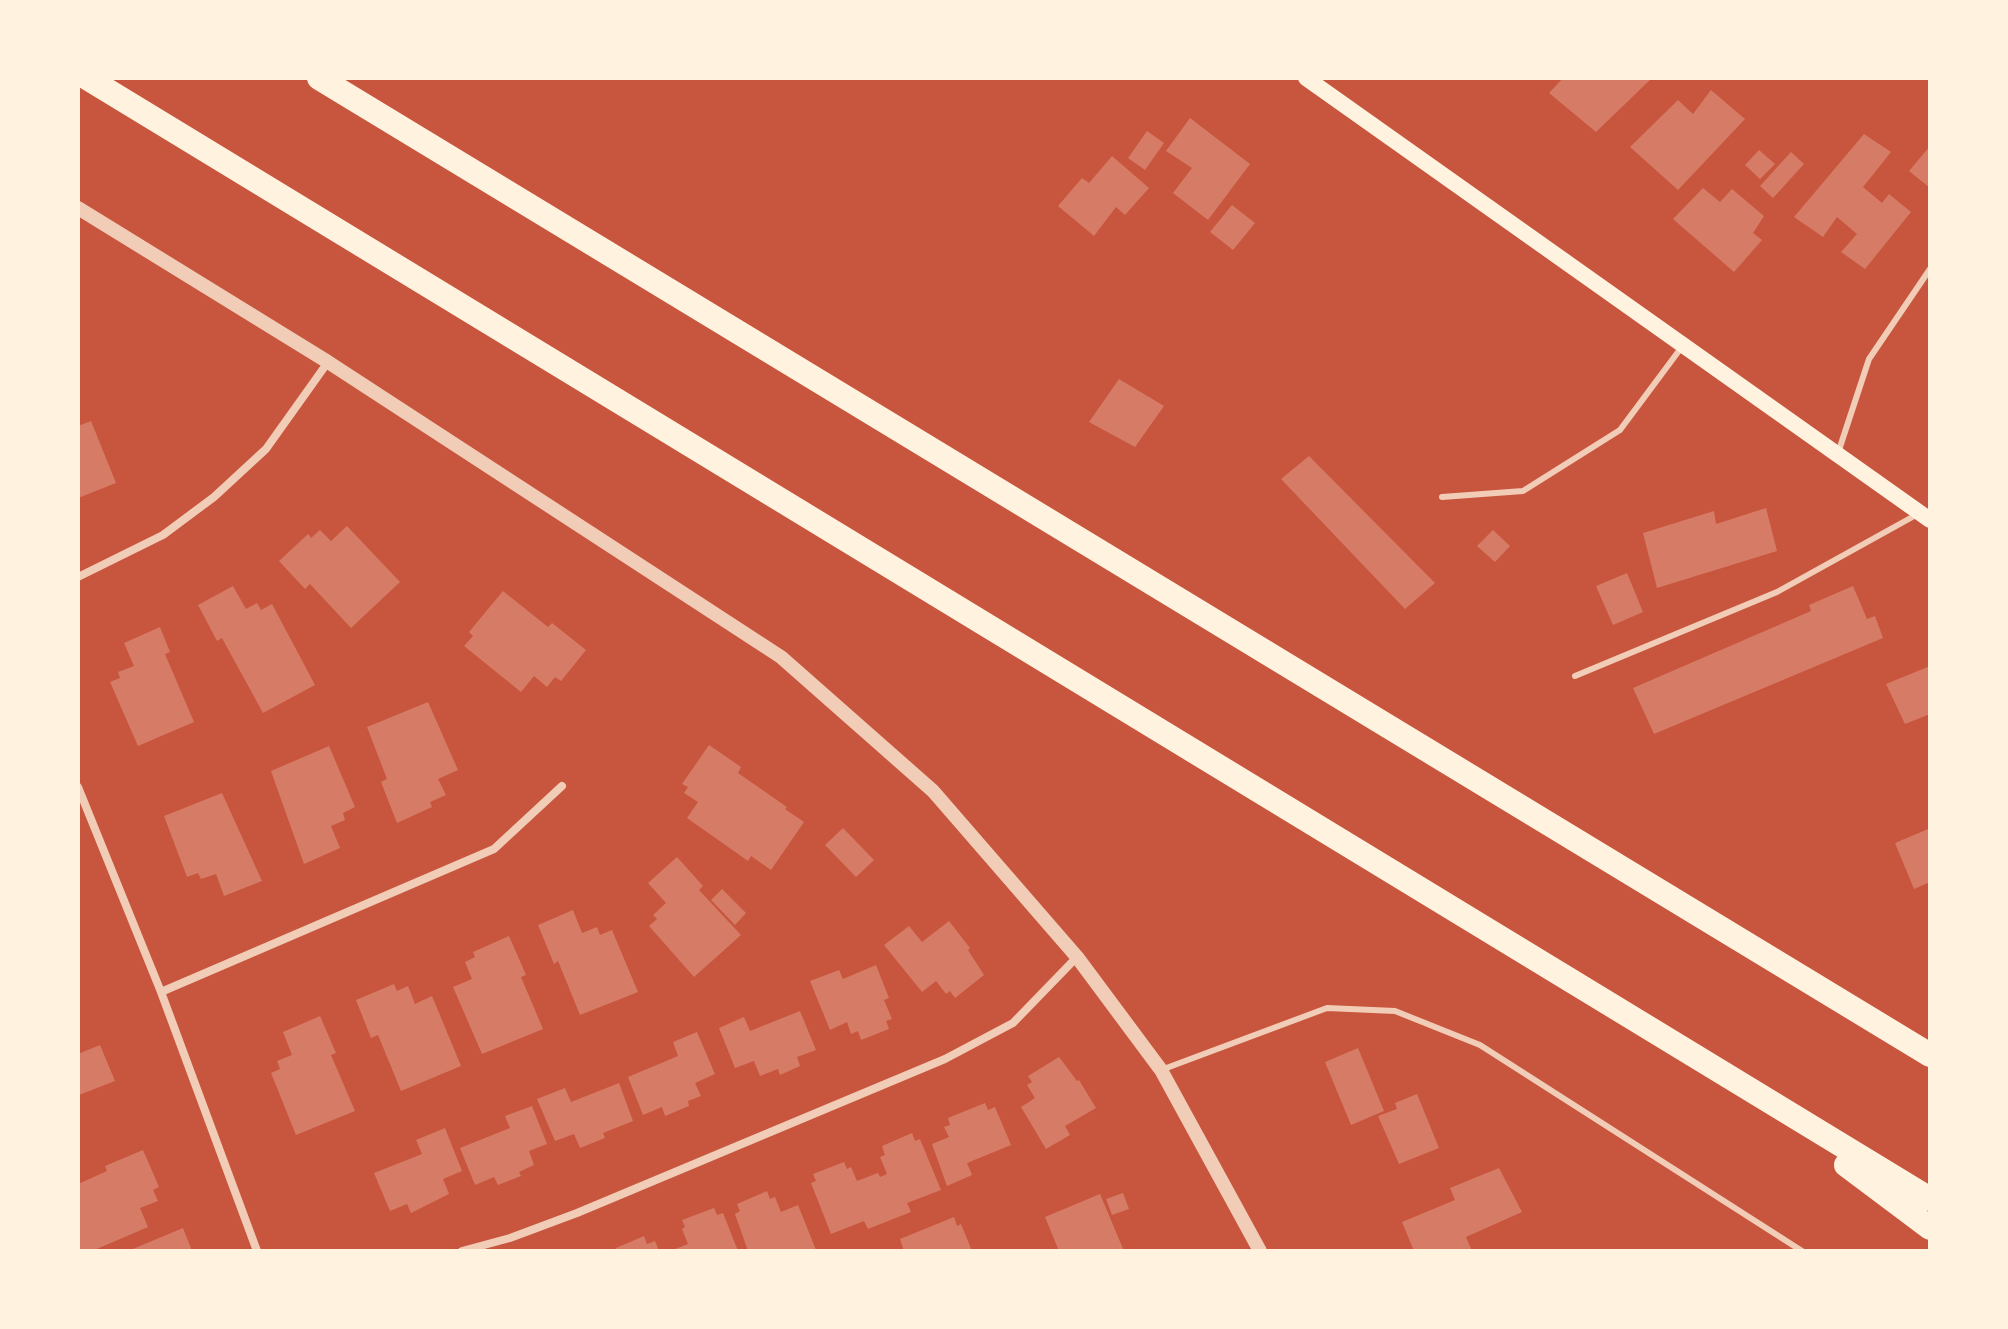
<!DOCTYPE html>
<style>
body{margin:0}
#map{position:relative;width:2008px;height:1329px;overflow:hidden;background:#c8553d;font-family:Overpass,sans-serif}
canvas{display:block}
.frame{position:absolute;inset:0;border:80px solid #fff3e0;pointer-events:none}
</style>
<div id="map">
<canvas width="2008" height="1329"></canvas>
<div class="frame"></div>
</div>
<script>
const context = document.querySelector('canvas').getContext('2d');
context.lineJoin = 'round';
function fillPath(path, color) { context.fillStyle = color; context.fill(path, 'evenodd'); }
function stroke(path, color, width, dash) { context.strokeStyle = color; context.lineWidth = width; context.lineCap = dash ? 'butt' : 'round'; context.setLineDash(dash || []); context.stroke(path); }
fillPath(new Path2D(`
 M1563 78H1652L1596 132 1549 93Z
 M1711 90 1745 119 1678 190 1630 147 1678 100 1693 114Z
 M1190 118 1250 164 1208 220 1173 193 1192 168 1166 151Z
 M1147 131 1164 143 1145 170 1128 158Z
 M1864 134 1891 152 1863 187 1882 203 1889 194 1911 212 1865 269 1841 252 1857 234 1837 217 1823 237 1794 217Z
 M1930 146V188L1909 171Z
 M1759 150 1775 164 1760 179 1745 165Z
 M1791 152 1804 164 1773 198 1760 186Z
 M1112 156 1149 188 1125 215 1116 207 1094 236 1058 206 1082 178 1089 183Z
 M1703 188 1720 202 1732 189 1764 216 1753 233 1762 240 1734 272 1673 219Z
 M1232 205 1255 223 1233 250 1210 232Z
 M1119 379 1164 406 1135 447 1089 422Z
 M91 421 116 483 78 498V426Z
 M1309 456 1435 583 1405 609 1281 479Z
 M1766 508 1777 551 1657 588 1643 533 1714 511 1716 524Z
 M347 526 400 582 351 628 310 584 305 589 279 561 308 534 311 538 320 530 331 541Z
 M1493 530 1510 546 1495 562 1477 546Z
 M1627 573 1643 612 1613 625 1596 586Z
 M233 586 246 609 257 603 261 610 272 604 315 685 263 713 222 638 217 641 198 605Z
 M1853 586 1867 619 1875 616 1883 638 1654 734 1633 688 1811 611 1809 605Z
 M503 591 548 627 552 623 586 650 561 681 555 677 547 687 534 676 521 692 464 646 473 636 469 632Z
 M160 627 170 652 165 654 194 722 138 746 110 682 120 678 118 672 134 666 124 643Z
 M1930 666V714L1905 724 1886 684Z
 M428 702 458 770 438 779 446 795 430 802 432 807 397 823 381 782 387 779 367 727Z
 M709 745 741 767 738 773 787 807 785 809 804 822 771 870 751 856 748 861 687 818 698 802 684 793 688 787 682 784Z
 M329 746 355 807 343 813 345 820 331 826 340 848 304 864 271 771Z
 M222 793 262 881 224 896 216 874 201 879 198 873 187 877 164 816Z
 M843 828 874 860 856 877 825 845Z
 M1928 829 1930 882 1914 889 1895 843Z
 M677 857 703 886 699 890 741 935 694 977 649 926 657 919 653 915 666 903 648 883Z
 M722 889 746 913 735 925 711 900Z
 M573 910 582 933 597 927 600 935 612 930 638 992 580 1015 558 961 554 964 538 925Z
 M949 921 970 948 968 950 984 975 955 998 950 991 946 994 936 981 922 992 884 945 909 926 922 942Z
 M509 936 526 975 521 977 543 1029 482 1054 453 987 472 979 465 962 475 957 473 952Z
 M876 965 889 998 884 1000 892 1019 886 1021 889 1029 861 1040 858 1031 851 1034 847 1022 830 1030 810 981 839 970 843 979Z
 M394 984 397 991 408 986 415 1004 432 996 461 1066 401 1091 378 1035 371 1038 356 1000Z
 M800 1011 816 1050 797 1057 800 1066 780 1075 778 1069 760 1076 754 1061 735 1068 719 1028 744 1017 750 1031Z
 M320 1016 336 1053 331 1055 355 1111 296 1135 271 1073 280 1069 277 1061 292 1055 283 1032Z
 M697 1032 715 1074 695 1083 701 1096 688 1101 689 1106 665 1116 662 1107 643 1115 628 1077 678 1056 673 1042Z
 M100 1045 115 1081 79 1095 78 1054Z
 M1358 1048 1384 1111 1351 1125 1325 1062Z
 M1059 1057 1077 1081 1079 1080 1096 1108 1065 1126 1070 1135 1046 1149 1021 1107 1035 1098 1027 1085 1032 1082 1028 1076Z
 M619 1083 633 1121 603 1133 605 1138 580 1148 574 1134 555 1141 537 1099 565 1088 571 1102Z
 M1417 1094 1439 1148 1399 1164 1378 1116 1397 1109 1395 1103Z
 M985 1103 988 1110 995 1107 1011 1145 967 1163 972 1175 947 1186 932 1144 949 1137 944 1127 950 1125 948 1118Z
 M532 1106 547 1144 529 1151 534 1165 519 1172 521 1176 498 1185 494 1177 475 1185 460 1148 510 1128 505 1116Z
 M445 1128 462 1171 443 1179 449 1194 411 1213 407 1204 390 1211 374 1173 422 1154 416 1140Z
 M912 1133 915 1141 920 1139 941 1190 907 1203 911 1212 868 1229 864 1221 831 1234 811 1183 816 1181 813 1174 844 1162 847 1169 851 1167 857 1181 878 1173 880 1177 887 1174 880 1157 885 1155 882 1146Z
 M143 1150 159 1187 153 1190 158 1201 140 1208 148 1227 92 1251H78V1184L107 1171 105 1166Z
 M1499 1168 1522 1212 1466 1237 1472 1251H1414L1402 1222 1455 1200 1450 1188Z
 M767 1191 770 1199 775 1197 781 1212 798 1205 816 1250 748 1251 735 1214 740 1211 737 1204Z
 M1123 1193 1129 1209 1112 1215 1106 1199Z
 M1100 1194 1124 1251H1059L1045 1217Z
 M714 1208 717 1215 723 1213 738 1251H670L688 1244 682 1229 685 1227 682 1220Z
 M954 1217 957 1226 961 1224 972 1251H904L900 1239Z
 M183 1228 192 1251H128Z
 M644 1236 647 1244 655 1241 659 1251H618L616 1248Z`), '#d67c66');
stroke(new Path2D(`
 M1838 453 1869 359 1930 269
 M1442 497 1523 491 1620 430 1681 348
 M1575 676 1777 592 1916 515
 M1161 1070 1327 1008 1395 1011 1480 1045 1802 1251`), '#f1ccb7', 6);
stroke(new Path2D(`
 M78 577 163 535 214 497 266 449 328 362
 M78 787 161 992 257 1251
 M161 992 494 849 562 786
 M462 1251 510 1238 577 1213 945 1059 1013 1023 1077 957`), '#f1ccb7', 8);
stroke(new Path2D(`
 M78 208 328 362 781 657 933 791 1077 957 1161 1070 1260 1251`), '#f1ccb7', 14);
stroke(new Path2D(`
 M1306 78 1930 520`), '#fff3e0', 16);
stroke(new Path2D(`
 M87 78 1930 1199
 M319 78 1930 1055
 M1846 1165 1930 1228`), '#fff3e0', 24);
</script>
